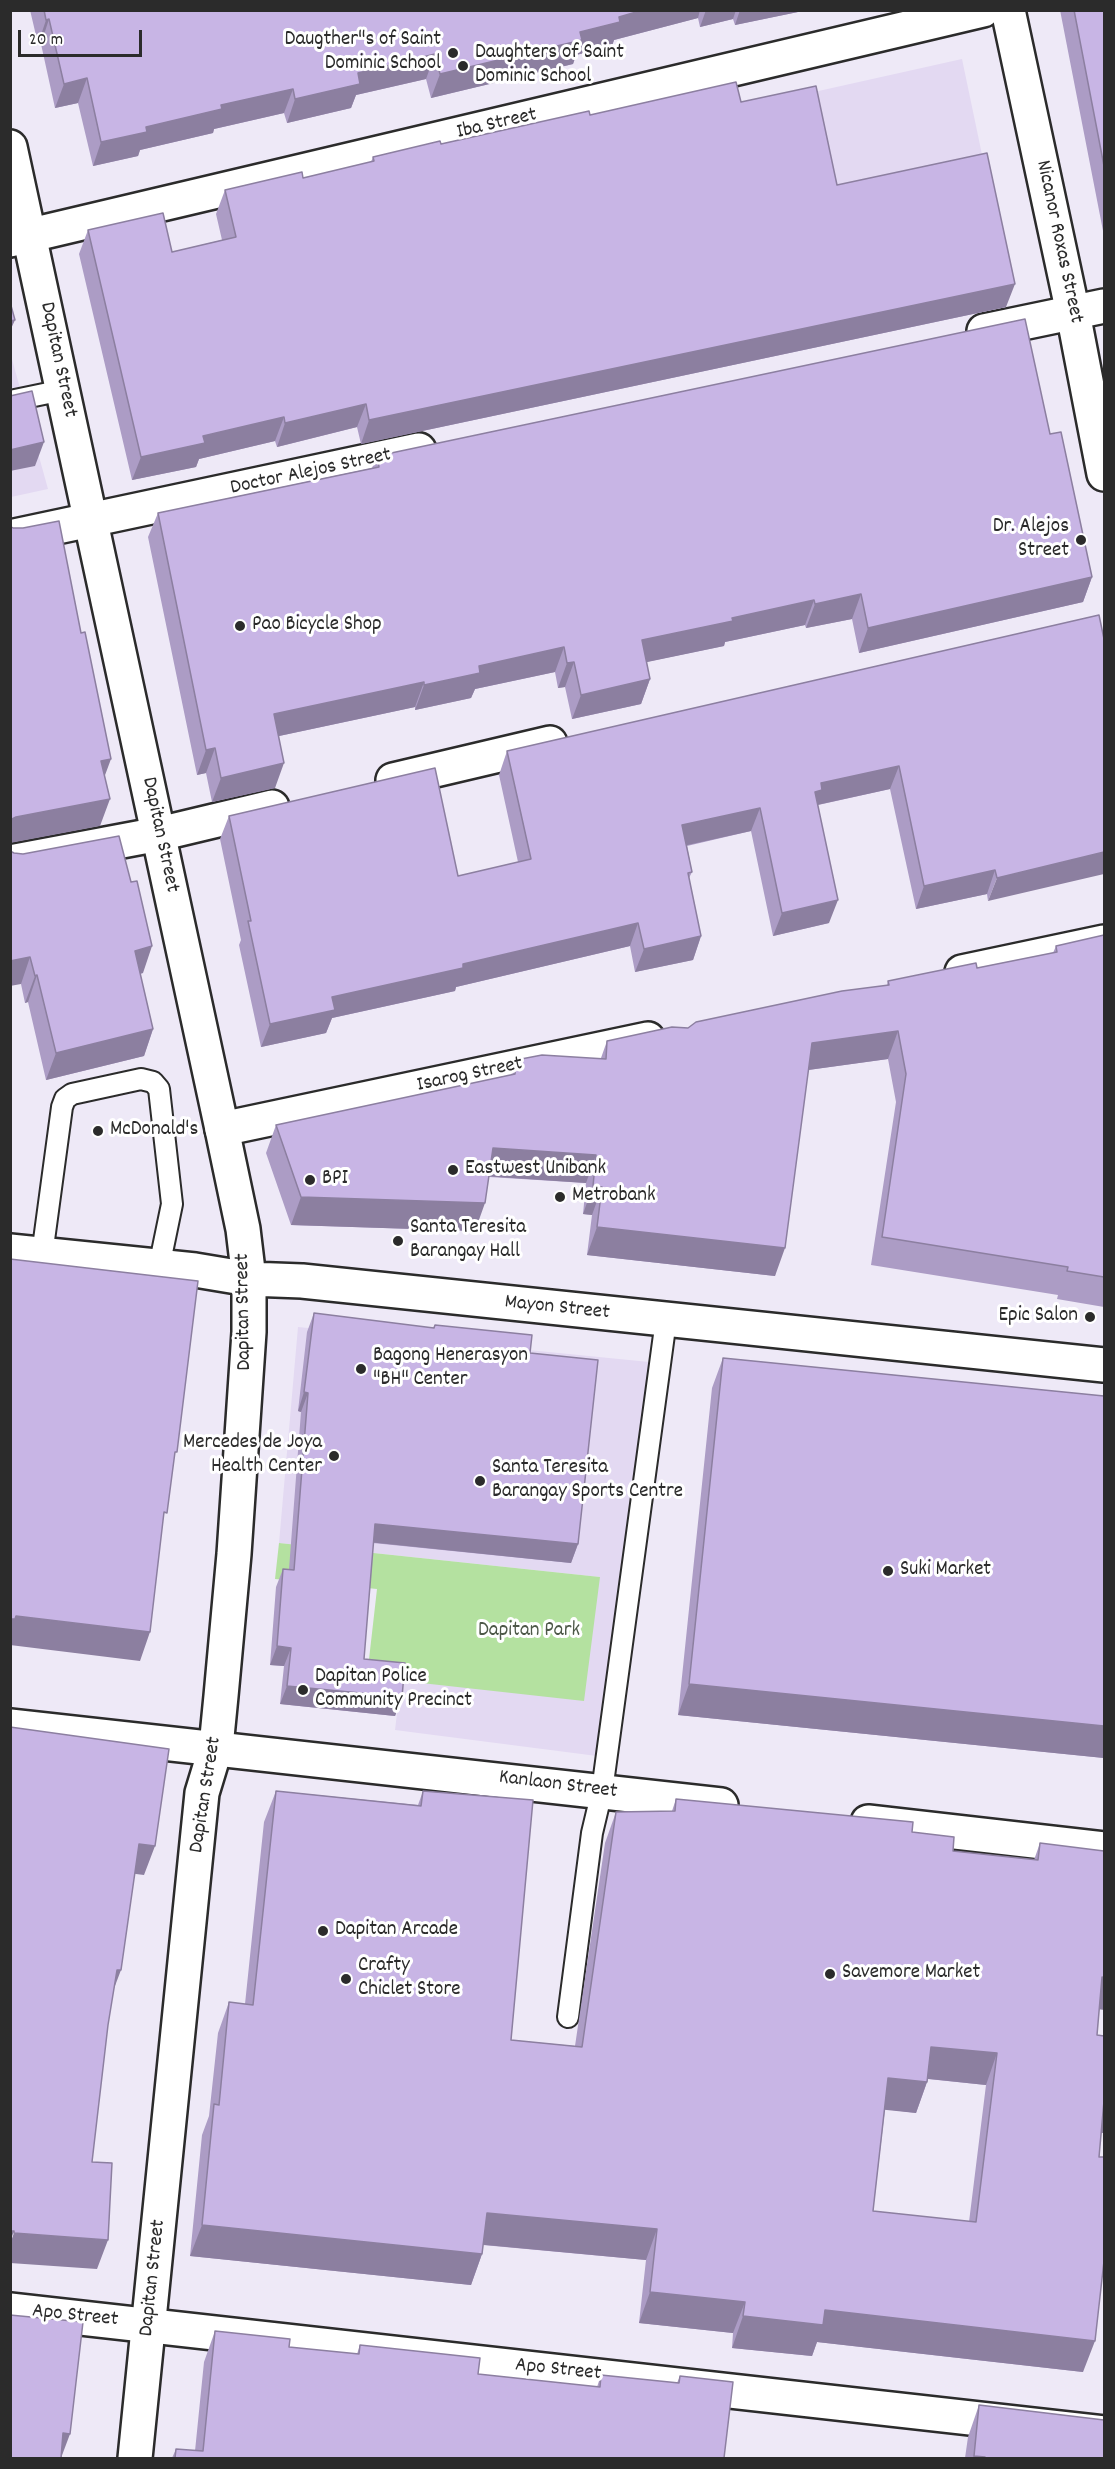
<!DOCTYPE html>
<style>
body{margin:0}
#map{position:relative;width:1115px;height:2469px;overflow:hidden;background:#eee9f7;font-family:Dekko,sans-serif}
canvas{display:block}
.frame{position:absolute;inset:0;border:12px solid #2b2b2b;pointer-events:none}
.scale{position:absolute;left:18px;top:30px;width:124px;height:27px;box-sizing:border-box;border:3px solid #2b2b2b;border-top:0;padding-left:8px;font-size:18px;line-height:21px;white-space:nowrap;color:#2b2b2b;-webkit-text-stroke:4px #fff;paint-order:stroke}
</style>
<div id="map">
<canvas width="1115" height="2469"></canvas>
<div class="frame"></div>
<div class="scale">20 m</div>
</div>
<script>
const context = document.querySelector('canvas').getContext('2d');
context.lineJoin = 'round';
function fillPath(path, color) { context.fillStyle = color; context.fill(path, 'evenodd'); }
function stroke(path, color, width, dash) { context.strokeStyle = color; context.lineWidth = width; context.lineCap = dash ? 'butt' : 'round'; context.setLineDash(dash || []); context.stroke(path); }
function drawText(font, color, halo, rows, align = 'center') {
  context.font = font + ' Dekko,sans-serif'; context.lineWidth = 6; context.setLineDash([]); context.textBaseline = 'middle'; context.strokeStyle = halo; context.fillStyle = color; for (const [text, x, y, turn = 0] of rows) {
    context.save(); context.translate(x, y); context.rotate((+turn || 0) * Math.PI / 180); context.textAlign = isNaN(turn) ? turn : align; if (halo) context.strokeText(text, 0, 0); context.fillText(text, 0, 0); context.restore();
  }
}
fillPath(new Path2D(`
 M962 59 985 169 837 200 814 92Z
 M10 352 48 489 11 497H10Z
 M298 1327 649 1362 597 1756 395 1730 401 1680 600 1577 279 1543Z`), '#e3d9f2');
fillPath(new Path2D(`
 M279 1543 600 1577 584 1701 367 1677 377 1589 275 1579Z`), '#b4e1a0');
const lane = new Path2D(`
 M10 401 63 390
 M42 1255 62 1107 65 1099 72 1094 141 1079 153 1082 159 1089 172 1204 159 1267
 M568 2017 592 1833 602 1791 666 1320`);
const street = new Path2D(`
 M10 240 983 10
 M984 331 1104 306
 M10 537 419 450
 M393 780 550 743
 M10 862 159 834 272 807
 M962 972 1104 942
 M222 1129 648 1039
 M10 1726 721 1805
 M868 1822 1104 1849
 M10 2310 1104 2433`);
const secondary = new Path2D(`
 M1008 10 1073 313 1104 474
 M10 147 222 1129 243 1229 249 1279V1332L234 1554 221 1696 216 1747 202 1793 135 2458
 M10 1251 195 1270 249 1279 302 1281 1104 1365`);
stroke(lane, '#2b2b2b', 24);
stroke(street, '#2b2b2b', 38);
stroke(secondary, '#2b2b2b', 38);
stroke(lane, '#fff', 20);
stroke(street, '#fff', 33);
stroke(secondary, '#fff', 33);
fillPath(new Path2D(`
 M30 10H798V12L735 25 733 19 700 27 698 18 614 40 612 46 576 55 573 64 431 98 426 79 356 95 351 108 287 123 284 113 214 129 213 133 140 150 138 156 93 166 78 103 55 108 41 44H38Z
 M1060 10H1104V236Z
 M741 102 837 185 1006 307 361 444 357 427 277 447 275 441 199 459 196 467 132 480 79 254 88 230 172 252 222 240 216 214 225 190 303 178 371 162 373 157 590 115Z
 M1050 434 1092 577 1083 602 859 653 852 619 806 628 805 625 725 642 724 646 646 662 650 679 641 704 572 719 565 687 558 688 555 672 475 689 471 698 415 710V707L279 736 275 788 212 802 206 773 197 775 148 537 158 513 372 468 377 456Z
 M1099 615 988 901 987 894 916 909 890 789 818 805 829 923 773 936 751 831 687 846 692 872 689 878 701 936 693 960 635 972 630 946 456 987 455 991 332 1018 326 1033 261 1047 239 945 241 940 220 839 229 816 458 876 518 862 499 775 507 751Z
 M10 851 143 973 140 974 153 1029 144 1056 46 1080 28 1002 25 1003 21 984Z
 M1104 935V1307L1057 1299 1058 1295 871 1265 896 1102 888 1059 808 1070 775 1276 587 1255 592 1215 583 1214 586 1183 489 1177 475 1231 291 1225 266 1153 276 1125 511 1075 516 1060 601 1058 607 1041 688 1028 887 985 888 981 977 968 1053 953 1056 946Z
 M314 1313 433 1328 435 1325 530 1353 578 1544 571 1563 373 1543 364 1659 402 1697 395 1716 280 1704 284 1666 270 1665 276 1587 283 1569H289L301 1412 298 1411 307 1332Z
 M723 1358 1104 1396V1758L678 1715 712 1388Z
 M276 1791 418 1805 423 1791 511 2040 575 2046 605 1843 616 1812 672 1811 676 1799 912 1832 953 1851 1034 1860 1040 1843 1099 2009 1097 2035 1104 2036V2133H1101L1083 2372 817 2342 812 2356 732 2348 733 2333 639 2323 646 2260 483 2245 482 2254 471 2285 190 2256 202 2135 209 2116 218 2033 229 2002 245 2004 264 1822ZM928 2079 986 2085 969 2222 873 2211 885 2109 916 2113 927 2082Z
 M215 2331 289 2347 357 2354 360 2345 478 2374 597 2387 601 2375 677 2383 680 2376 724 2458H172L176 2449 195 2451 204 2362Z
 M979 2405 1104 2458H965L968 2437Z`), '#ac9cc5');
fillPath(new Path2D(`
 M643 10H700L698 18 614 40 612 46 576 55 573 64 431 98 440 74 580 32 619 17Z
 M706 10H736L733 19 700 27Z
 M740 10H798V12L735 25Z
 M49 19 41 44H38L46 20Z
 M435 54 426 79 356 95 351 108 287 123 295 99 358 73Z
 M87 78 78 103 55 108 64 84Z
 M293 89 284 113 214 129 213 133 140 150 138 156 93 166 101 142 146 127 221 105Z
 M1015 284 1006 307 361 444 369 420Z
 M15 320 10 331V321Z
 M366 404 357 427 277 447 285 423Z
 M284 417 275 441 199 459 196 467 132 480 141 457 203 436Z
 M44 442 35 466 10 471V450Z
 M1092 577 1083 602 859 653 868 628Z
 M861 594 852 619 806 628 815 604Z
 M814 600 805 625 725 642 724 646 633 665 642 640 732 618Z
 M564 647 555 672 475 689 471 698 415 710 424 685 479 666Z
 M574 662 565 687 558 688 567 663Z
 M650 679 641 704 572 719 581 695Z
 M424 682 415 707 265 739 274 714Z
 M215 748 206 773 197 775 206 750Z
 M111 759 101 786V761Z
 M284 763 275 788 212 802 221 778Z
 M899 766 890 789 817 805 815 792 821 783Z
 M110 799 100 826 10 843V820L16 817Z
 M760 808 751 831 674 848 682 825Z
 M1104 852V874L988 901 997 878Z
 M995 870 987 894 916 909 924 886Z
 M838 900 829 923 773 936 782 913Z
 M638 923 630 946 456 987 455 991 332 1018 326 1033 261 1047 270 1024 332 997 463 964Z
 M701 936 693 960 635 972 644 949Z
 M152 946 143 973 125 977 135 951Z
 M30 957 21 984 10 986V961Z
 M37 975 28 1002 25 1003 35 976Z
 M153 1029 144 1056 46 1080 56 1053Z
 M898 1031 888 1059 801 1071 812 1043Z
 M493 1148 596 1155 586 1183 483 1176Z
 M593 1186 602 1187 592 1215 583 1214Z
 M301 1197 485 1203 475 1231 291 1225Z
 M597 1227 785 1248 775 1276 587 1255Z
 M304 1392 308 1393 301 1412 298 1411Z
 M375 1524 578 1544 571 1563 368 1542Z
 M16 1616 150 1632 140 1661 10 1645V1619Z
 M277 1646 291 1648 284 1666 270 1665Z
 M689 1684 1104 1726V1758L678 1715Z
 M287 1686 402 1697 395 1716 280 1704Z
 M139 1844 155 1846 144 1875 128 1873Z
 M117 1970H121L110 1999Z
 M1102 1977 1104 1978V2010L1091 2008Z
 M931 2047 997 2053 986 2085 920 2078Z
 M888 2078 927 2082 916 2113 877 2109Z
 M1104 2101V2133L1093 2132Z
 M487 2213 657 2229 646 2260 475 2244Z
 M202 2225 482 2254 471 2285 190 2256Z
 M10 2231H14L10 2242Z
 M14 2233 108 2240 97 2269 10 2263V2244Z
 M650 2292 745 2302 733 2333 639 2323Z
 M825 2310 1095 2341 1083 2372 817 2342 812 2356 732 2348 743 2316Z
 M63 2433 70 2434 61 2458H54Z
 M974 2456 985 2457V2458H972Z`), '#8c7fa0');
const building = new Path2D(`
 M44 10H643L619 17 620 22 580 32 582 40 440 74 435 54 358 73 360 84 295 99 293 89 221 105 222 109 146 127 147 132 101 142 87 78 64 84 49 19 46 20Z
 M1074 10H1104V166Z
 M736 82 741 102 816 86 837 185 987 153 1015 284 369 420 366 404 285 423 284 417 203 436 205 443 141 457 88 230 163 213 172 252 236 237 225 190 302 172 303 178 374 161 373 157 440 141 441 144 589 111 590 115Z
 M10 302 15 320 10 321Z
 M1025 319 1050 434 1061 432 1092 577 868 628 861 594 815 604 814 600 732 618 733 621 642 640 650 679 581 695 574 662 567 663 564 647 479 666 480 673 424 685V682L274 714 284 763 221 778 215 748 206 750 158 513 379 467 377 456Z
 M32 391 44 442 10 450V396Z
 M59 521 81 633 85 632 111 759 101 761 110 799 16 817 10 820V526L13 528H23Z
 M1099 615 1104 639V852L997 878 995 870 924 886 899 766 821 783 822 790 815 792 838 900 782 913 760 808 682 825 692 872 688 873 701 936 644 949 638 923 463 964V968L332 997 335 1010 270 1024 248 921H251L229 816 435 768 458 876 531 859 507 751Z
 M119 836 131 882 137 881 152 946 135 951 153 1029 56 1053 37 975 35 976 30 957 10 961V851L14 853 23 854Z
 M1104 935V1277L1067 1271 1068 1267 882 1237 906 1074 898 1031 812 1043 785 1248 597 1227 602 1187 593 1186 596 1155 493 1148 485 1203 301 1197 276 1125 515 1074 516 1060 542 1055 606 1059 607 1041 672 1027 688 1028 696 1022 842 991 889 985 888 981 976 963 977 968 1057 952 1056 946Z
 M10 1259 198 1281 177 1452H175L167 1513 164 1512 150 1632 16 1616 15 1619H10Z
 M314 1313 434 1328 435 1325 532 1335 530 1353 598 1360 578 1544 375 1524 364 1659 405 1663 402 1697 287 1686 291 1648 277 1646 283 1569 294 1570 308 1393 304 1392Z
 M723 1358 1104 1396V1726L689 1684Z
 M10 1727 169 1749 155 1846 139 1844 121 1970H117L108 2025 92 2162 112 2163 108 2240 14 2233V2231H10Z
 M276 1791 421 1806 423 1791 533 1800 511 2040 582 2047 616 1812 675 1811 676 1799 913 1822 912 1832 954 1837 953 1851 1038 1860 1040 1843 1104 1851V1978L1102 1977 1097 2035 1104 2036V2101L1099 2157H1104V2261L1095 2341 825 2310 823 2325 743 2316 745 2302 650 2292 657 2229 487 2213 482 2254 202 2225 214 2104 219 2105 229 2002 253 2005ZM931 2047 997 2053 976 2222 873 2211 888 2078 927 2082Z
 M10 2315 83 2322 70 2434 63 2433 61 2458H10Z
 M215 2331 290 2339 289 2347 359 2354 360 2345 480 2358 478 2374 600 2387 601 2375 679 2383 680 2376 733 2382 724 2458H175L176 2449 203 2451Z
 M979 2405 1104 2420V2458H985V2457L974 2456Z`);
fillPath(building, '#c8b5e5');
stroke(building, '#8c7fa0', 1.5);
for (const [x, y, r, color] of [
 [453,53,6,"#2b2b2b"],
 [463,66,6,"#2b2b2b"],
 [1081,540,6,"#2b2b2b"],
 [240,626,6,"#2b2b2b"],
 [98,1131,6,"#2b2b2b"],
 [453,1170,6,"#2b2b2b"],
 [310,1180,6,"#2b2b2b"],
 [560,1197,6,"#2b2b2b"],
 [398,1241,6,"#2b2b2b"],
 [1090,1317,6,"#2b2b2b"],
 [361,1369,6,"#2b2b2b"],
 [334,1456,6,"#2b2b2b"],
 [480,1481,6,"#2b2b2b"],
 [888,1571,6,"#2b2b2b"],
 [303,1690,6,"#2b2b2b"],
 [323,1931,6,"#2b2b2b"],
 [830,1974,6,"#2b2b2b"],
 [346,1979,6,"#2b2b2b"]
]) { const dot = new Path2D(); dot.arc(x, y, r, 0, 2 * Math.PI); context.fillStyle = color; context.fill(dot); stroke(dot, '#fff', 2); }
drawText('21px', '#2b2b2b', '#fff', [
 ["Daugther\"s of Saint",441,41,"right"],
 ["Dominic School",441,65,"right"],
 ["Daughters of Saint",475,54],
 ["Dominic School",475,78],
 ["Dr. Alejos",1069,528,"right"],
 ["Street",1069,552,"right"],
 ["Pao Bicycle Shop",252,626],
 ["McDonald's",110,1131],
 ["Eastwest Unibank",465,1170],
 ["BPI",322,1180],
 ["Metrobank",572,1197],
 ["Santa Teresita",410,1229],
 ["Barangay Hall",410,1253],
 ["Epic Salon",1078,1317,"right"],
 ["Bagong Henerasyon",373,1357],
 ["\"BH\" Center",373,1381],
 ["Mercedes de Joya",322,1444,"right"],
 ["Health Center",322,1468,"right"],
 ["Santa Teresita",492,1469],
 ["Barangay Sports Centre",492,1493],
 ["Suki Market",900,1571],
 ["Dapitan Police",315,1678],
 ["Community Precinct",315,1702],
 ["Dapitan Arcade",335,1931],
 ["Crafty",358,1967],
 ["Chiclet Store",358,1991],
 ["Savemore Market",842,1974]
], 'left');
drawText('21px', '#2b2b2b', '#fff', [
 ["Iba Street",497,125,-13],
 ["Nicanor Roxas Street",1058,242,78],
 ["Dapitan Street",57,360,78],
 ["Doctor Alejos Street",311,473,-12],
 ["Dapitan Street",159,835,78],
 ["Isarog Street",470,1076,-12],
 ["Mayon Street",557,1309,6],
 ["Dapitan Street",245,1312,-91],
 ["Kanlaon Street",558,1786,7],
 ["Dapitan Street",207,1795,-81],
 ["Dapitan Street",154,2278,-84],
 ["Apo Street",75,2317,6],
 ["Apo Street",558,2371,6]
]);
drawText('21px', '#4d5848', '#fff', [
 ["Dapitan Park",529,1632]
]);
</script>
